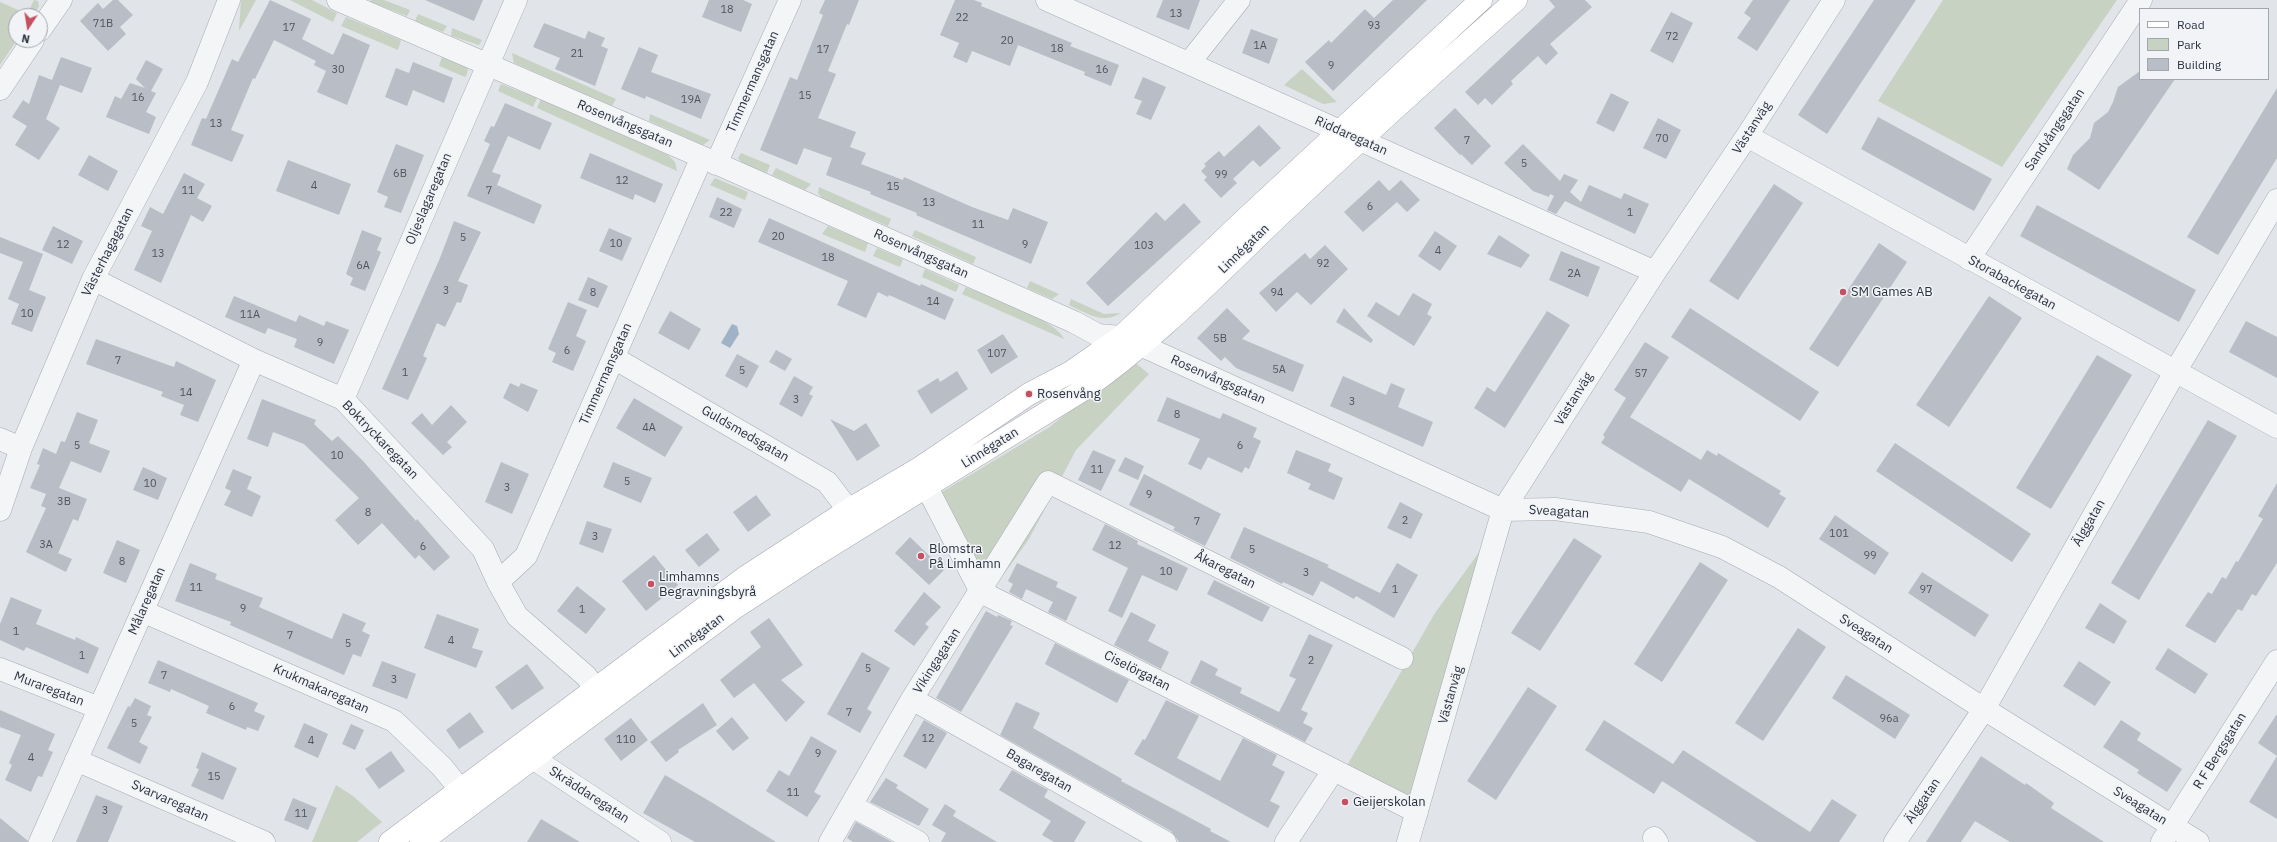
<!DOCTYPE html>
<meta charset="utf-8">
<style>
body{margin:0}
#map{position:relative;width:2277px;height:842px;overflow:hidden;background:#e1e4e9;font-family:"IBM Plex Sans",sans-serif}
canvas{display:block}
.legend{position:absolute;left:2139px;top:8px;width:130px;height:72px;box-sizing:border-box;background:#f1f3f6;border:1px solid #a2a6ad;margin:0;padding:5px 7px;list-style:none;font-size:12px;color:#2b323f}
.legend li{display:flex;align-items:center;gap:8px;height:20px}
.legend b{width:20px;border:1px solid #a2a6ad}
.north{position:absolute;left:8px;top:8px;width:40px;height:40px;box-sizing:border-box;background:#f1f3f6;border:1px solid #a2a6ad;border-radius:50%;rotate:192deg;font-size:11px;font-weight:700;line-height:16px;text-align:center;color:#2b323f}
.north::after{content:'';display:block;margin:auto;width:14px;height:18px;background:#c55061;clip-path:polygon(50% 0,100% 100%,50% 72%,0 100%)}
</style>
<div id="map">
<canvas width="2277" height="842"></canvas>
<ul class="legend">
<li><b style="height:5px;background:#fff"></b>Road</li>
<li><b style="height:11px;background:#c7d2c3"></b>Park</li>
<li><b style="height:11px;background:#b9bdc5"></b>Building</li>
</ul>
<div class="north">N</div>
</div>
<script>
const context = document.querySelector('canvas').getContext('2d');
context.lineJoin = 'round';
function fillPath(path, color) { context.fillStyle = color; context.fill(path, 'evenodd'); }
function stroke(path, color, width, dash) { context.strokeStyle = color; context.lineWidth = width; context.lineCap = dash ? 'butt' : 'round'; context.setLineDash(dash || []); context.stroke(path); }
function drawText(font, color, halo, rows, align = 'center') {
  context.font = font + ' "IBM Plex Sans",sans-serif'; context.lineWidth = 3; context.setLineDash([]); context.textBaseline = 'middle'; context.strokeStyle = halo; context.fillStyle = color; for (const [text, x, y, turn = 0] of rows) {
    context.save(); context.translate(x, y); context.rotate((+turn || 0) * Math.PI / 180); context.textAlign = isNaN(turn) ? turn : align; if (halo) context.strokeText(text, 0, 0); context.fillText(text, 0, 0); context.restore();
  }
}
fillPath(new Path2D(`
 M34 0 38 1 39 6 32 16H16L17 40 0 65V2L27 14Z
 M241 0H256L239 31V30Z
 M290 0H312L337 13 333 22Z
 M371 0H384L410 10 407 16 370 2Z
 M1943 0H2117L2002 167 1878 101Z
 M418 14 447 26 443 32 415 21Z
 M346 17 401 40 398 50 341 26Z
 M452 28 482 40 479 45 451 36Z
 M512 53 616 99 612 106 514 63Z
 M442 57 468 68 467 74 465 77 439 66Z
 M1302 69 1337 102 1323 104 1284 85Z
 M501 84 537 98 533 107 498 91Z
 M541 99 668 155 675 162 677 171 537 108Z
 M650 114 710 140 703 145 649 121Z
 M741 153 770 165 767 173 742 163 738 158Z
 M776 168 811 184 805 190 772 175Z
 M715 178 748 192 745 200 710 185Z
 M819 187 891 219 888 226 822 198 818 193Z
 M828 226 868 243 865 252 822 234Z
 M915 230 976 257 973 264 912 236Z
 M877 248 903 259 900 267 873 256Z
 M925 269 959 285 956 292 922 277Z
 M1030 281 1059 294 1052 299 1027 288Z
 M966 287C987 296 1056 319 1064 339L962 294Z
 M1071 299 1104 314 1121 313C1102 325 1087 313 1069 305Z
 M1133 361 1149 374 1076 450 1029 539 984 602 922 504 1048 428Z
 M1488 540 1411 800 1345 769 1435 613Z
 M336 785 353 796 382 822 357 842H312Z`), '#c7d2c3');
fillPath(new Path2D(`
 M732 324 737 326 739 334 730 348 721 343Z`), '#9fb2c6');
fillPath(new Path2D(`
 M113 0H118L133 15 120 27 126 34 108 51 80 21 98 3 103 9Z
 M270 0 311 19 302 39 333 55 343 33 370 45 347 105 317 92 326 71 314 65 316 61 274 40 255 79 253 78 231 130 244 135 232 162 191 145 202 118 206 119 232 59 238 62Z
 M425 0H483L474 21Z
 M709 0H743L752 4 741 32 702 17Z
 M825 0H859L849 25 847 24 828 71 836 74 818 118 856 132 850 147 866 153 861 164 903 180 904 177 972 207 1008 220 1013 208 1048 222 1031 264 916 215 917 213 870 194 871 192 826 175 832 158 804 148 797 165 760 150 790 77 797 80 823 15 819 13Z
 M955 0H974L982 3 981 6 1072 43 1070 46 1119 65 1111 86 1084 75 1085 72 1018 45 1010 66 972 51 967 63 953 57 959 43 940 35Z
 M1163 0H1200L1189 30 1156 17Z
 M1393 0H1427L1333 91 1305 62 1329 40 1331 43 1365 9 1374 18Z
 M1549 0H1585L1592 7 1550 44 1558 53 1546 65 1538 56 1511 81 1513 84 1492 105 1485 98 1478 105 1465 92 1555 7Z
 M1753 0H1790L1757 51 1737 38 1751 18 1744 13Z
 M1874 0H1916L1827 134 1798 115Z
 M1671 12 1693 23 1673 63 1650 51Z
 M544 23 585 39 588 31 605 38 601 46 608 49 595 86 555 69 560 58 533 47Z
 M1251 29 1278 39 1269 64 1242 53Z
 M639 47 658 55 651 72 711 94 701 119 646 96 645 99 621 89Z
 M61 57 92 68 82 93 60 85 46 119 60 128 39 160 15 145 27 126 12 117 23 100 29 104 39 75 52 80Z
 M146 60 163 69 151 91 156 93 146 112 156 117 149 134 106 117 115 96 121 99 130 83 145 88 136 79Z
 M413 62 453 78 444 103 413 90 407 106 385 97 396 68 409 73Z
 M2140 71V79H2175L2099 190 2067 169 2073 155 2090 138 2094 123 2108 112 2113 102 2118 87Z
 M1143 77 1166 87 1151 120 1136 114 1142 101 1134 98Z
 M2277 88V158L2218 255 2187 237Z
 M1611 93 1629 102 1614 132 1596 123Z
 M505 103 552 123 540 150 508 136 492 172 501 175 497 185 542 205 534 224 467 196 490 144 484 141 491 126 494 127Z
 M1455 108 1491 146 1472 165 1461 154 1460 155 1434 128Z
 M1878 117 1992 179 1974 211 1861 149Z
 M1658 118 1681 130 1666 159 1643 148Z
 M1259 125 1281 148 1260 167 1253 160 1233 179 1237 183 1221 198 1204 180 1207 177 1201 171 1206 166 1204 164 1219 151 1224 157Z
 M396 144 424 155 401 213 384 207 388 197 377 192Z
 M1523 144 1560 181 1564 174 1578 180 1570 192 1581 202 1589 185 1621 199 1624 193 1649 204 1635 234 1565 201 1556 214 1547 210 1554 196 1550 194 1549 197 1533 191 1504 163Z
 M590 153 663 184 655 203 635 194 633 200 580 178Z
 M89 155 118 171 108 191 78 175Z
 M288 160 351 184 339 215 276 191Z
 M184 173 205 184 197 198 212 206 203 222 191 215 161 283 134 270 152 231 141 226 150 207 163 214Z
 M1379 180 1389 191 1401 180 1420 200 1407 212 1397 202 1363 232 1344 212Z
 M1774 184 1803 203 1738 300 1709 281Z
 M717 197 742 209 734 228 709 217Z
 M1184 203 1201 222 1108 306 1086 283 1156 212 1165 221Z
 M2037 205 2196 290 2179 322 2020 236Z
 M769 218 920 286 921 284 954 299 945 320 889 295 888 297 878 292 866 318 837 305 848 281 758 242Z
 M454 221 481 232 458 281 468 285 461 303 457 302 445 327 437 323 423 356 427 358 408 400 382 389 440 258Z
 M53 226 83 241 72 264 42 250Z
 M609 228 632 238 622 261 599 251Z
 M362 230 382 238 377 250 381 252 365 291 350 285 353 278 346 274Z
 M1435 231 1457 246 1440 271 1418 256Z
 M1499 235 1530 255 1521 268 1487 254Z
 M0 237 43 254 29 290 46 297 32 332 11 324 19 304 8 299 23 262 0 253Z
 M1879 243 1907 262 1838 367 1809 349Z
 M1325 245 1348 269 1311 305 1297 292 1276 312 1259 293 1305 253 1310 259Z
 M1561 251 1600 267 1588 297 1549 280Z
 M588 277 608 286 598 308 578 300Z
 M1413 293 1432 304 1427 314 1432 317 1414 346 1367 316 1376 302 1399 316Z
 M234 296 296 322 299 315 324 326 326 321 349 330 334 364 294 347 297 339 268 328 265 334 225 317Z
 M1989 296 2022 318 1949 427 1916 405Z
 M568 302 587 310 576 336 586 341 573 371 552 362 556 353 548 349Z
 M1227 308 1250 331 1242 339 1304 365 1293 392 1236 368 1225 357 1221 361 1197 338Z
 M1344 308 1373 340 1371 343 1336 322Z
 M1690 308 1819 392 1800 421 1671 337Z
 M670 311 701 329 689 350 658 333Z
 M1547 311 1570 325 1505 428 1474 408 1487 387 1495 392Z
 M2246 321 2277 337V378L2229 352Z
 M1003 334 1018 357 991 374 977 350Z
 M96 339 174 367 176 361 216 380 198 422 180 415 184 405 161 396 163 392 86 364Z
 M1645 342 1669 357 1630 417 1701 460 1707 450 1717 456 1718 453 1781 491 1779 494 1786 498 1768 528 1689 479 1681 492 1601 443 1605 437 1603 435 1626 398 1614 390Z
 M776 350 792 359 785 371 769 362Z
 M737 354 759 366 747 388 725 376Z
 M2097 355 2132 375 2051 509 2016 488Z
 M957 371 968 389 931 414 917 391 938 378 940 382Z
 M794 376 813 387 809 394 813 396 802 417 779 404Z
 M1343 376 1386 395 1391 383 1405 389 1398 407 1433 422 1423 447 1330 406Z
 M510 383 519 387 521 383 538 390 528 412 503 398Z
 M1167 397 1220 419 1223 413 1257 428 1253 437 1261 441 1249 469 1245 467 1242 473 1208 457 1201 470 1188 464 1200 439 1157 421Z
 M634 398 683 427 665 457 616 428Z
 M262 399 316 420 314 424 332 441 338 436 363 461 416 521 417 519 450 557 434 571 419 555 415 559 382 523 358 545 335 520 359 498 304 444 273 432 268 447 247 439Z
 M451 405 467 422 447 442 452 447 443 455 411 423 422 413 432 425Z
 M77 412 98 420 89 443 110 451 101 473 71 461 59 488 87 499 78 521 73 519 56 558 58 553 72 559 66 572 26 552 46 508 41 506 46 494 30 488 40 465 37 464 43 448 56 454 61 441 65 442Z
 M830 419 854 431 866 423 880 446 857 461Z
 M2208 420 2237 436 2139 600 2111 583Z
 M1895 443 2031 534 2012 562 1876 471Z
 M1093 450 1116 460 1101 491 1078 480Z
 M1296 450 1331 464 1328 471 1343 478 1334 500 1308 489 1311 484 1287 473Z
 M1125 457 1144 466 1138 480 1118 471Z
 M501 462 529 474 512 514 485 502Z
 M613 462 652 478 641 503 603 487Z
 M143 467 167 478 158 500 133 490Z
 M233 469 252 477 247 489 261 496 252 517 224 505 231 491 225 488Z
 M1144 474 1221 514 1205 546 1173 530 1175 527 1129 505Z
 M2277 483V563L2256 596 2252 594 2242 611 2238 609 2215 643 2185 626 2208 592 2212 594 2222 577 2226 579 2236 561 2238 562 2263 519 2258 516Z
 M756 495 771 515 748 532 733 512Z
 M1400 502 1423 514 1411 539 1387 528Z
 M1835 515 1889 553 1875 575 1819 539Z
 M587 521 612 529 603 553 579 544Z
 M1105 524 1138 541 1137 544 1188 568 1177 591 1142 575 1122 618 1108 611 1128 568 1092 550Z
 M1244 527 1329 565 1327 567 1380 593 1397 563 1418 575 1394 618 1356 596 1354 599 1321 581 1313 596 1283 582 1282 584 1230 558Z
 M707 533 720 550 699 567 685 550Z
 M910 537 944 570 929 585 895 553Z
 M1574 538 1602 556 1540 651 1511 633Z
 M117 540 140 550 126 583 103 573Z
 M654 555 678 585 646 611 622 581Z
 M1700 562 1728 580 1662 682 1634 664Z
 M190 563 217 574 215 579 263 598 259 607 332 639 343 613 366 623 362 631 370 635 361 657 353 654 344 675 230 625 231 622 175 601Z
 M1017 563 1058 582 1056 587 1077 597 1066 621 1048 612 1053 602 1026 589 1022 599 1009 592 1013 584 1008 581Z
 M1922 572 1989 615 1975 637 1908 593Z
 M1214 580 1270 607 1262 622 1207 594Z
 M577 586 606 609 586 634 557 611Z
 M924 592 941 607 925 624 929 627 914 646 894 631Z
 M11 597 42 610 36 624 75 640 76 637 99 648 88 674 26 647 24 651 0 640V624Z
 M2100 603 2127 621 2114 644 2085 628Z
 M986 611 997 617 998 615 1012 621 1010 625 1013 626 961 712 936 698Z
 M1131 612 1156 625 1148 641 1169 652 1161 669 1114 645Z
 M437 614 479 629 472 648 483 651 476 668 424 648Z
 M769 618 803 665 781 680 805 702 786 722 754 683 734 698 720 680 761 647 750 632Z
 M1798 628 1826 647 1763 741 1735 723Z
 M1309 634 1333 645 1301 710 1308 713 1303 723 1313 728 1305 742 1190 683 1201 660 1218 669 1215 675 1242 688 1240 693 1279 712 1296 679 1289 676Z
 M1055 643 1129 680 1117 703 1045 664Z
 M2168 648 2208 674 2195 694 2155 669Z
 M862 652 890 668 867 709 872 712 860 733 827 714Z
 M158 660 258 703 254 711 265 716 258 731 247 727 246 730 206 713 209 706 171 689 170 692 148 683Z
 M382 661 416 674 407 699 372 686Z
 M2079 661 2111 682 2095 706 2063 686Z
 M527 664 544 688 512 710 495 687Z
 M1846 675 1910 715 1895 739 1832 698Z
 M1528 687 1557 706 1496 800 1467 781Z
 M135 698 151 706 147 715 152 717 139 742 148 747 140 764 107 748 128 706 130 707Z
 M1166 700 1199 716 1177 758 1220 781 1243 738 1277 755 1272 765 1285 772 1270 801 1280 806 1268 828 1134 754 1143 739 1145 740Z
 M1016 702 1040 713 1033 728 1122 779 1121 781 1211 829 1210 831 1231 842H1179L1171 831 1000 735Z
 M703 703 717 725 678 750 679 752 666 762 650 742Z
 M0 710 55 734 48 750 53 752 42 777 38 776 31 792 5 780 12 765 9 763 21 735 0 727Z
 M470 712 484 732 459 749 446 730Z
 M2277 714V819L2249 802 2277 756 2258 743Z
 M732 717 749 738 733 751 716 731Z
 M631 718 648 740 621 761 604 739Z
 M924 720 947 733 926 769 903 756Z
 M1604 720 1673 764 1683 750 1810 832 1832 799 1857 815 1839 842H1757L1662 781 1654 794 1585 750Z
 M2121 720 2141 733 2137 740 2182 769 2167 792 2137 773 2139 770 2103 747Z
 M304 723 328 734 318 758 294 747Z
 M351 724 364 730 355 750 342 744Z
 M811 736 837 751 814 792 821 796 807 817 766 791 779 770 789 776Z
 M391 751 405 771 379 789 365 769Z
 M202 752 237 768 223 800 191 786 199 769 196 768Z
 M1981 756 2025 785 2026 783 2054 803 2051 808 2104 842H2010L1975 821 1961 842H1926Z
 M1012 770 1048 790 1044 797 1086 822 1074 842H1054L1042 835 1051 821 999 790Z
 M665 775 711 802 776 842H695L643 813Z
 M886 778 898 785 896 788 929 809 919 826 870 802Z
 M96 795 123 806 108 842H76Z
 M293 798 317 808 308 830 284 820Z
 M945 804 956 811 953 816 997 842H941L946 833 932 825Z
 M0 818 28 841V842H0Z
 M541 819 580 842H527Z
 M856 822 892 842H853L847 838Z`), '#b9bdc5');
const street = new Path2D(`
 M338 0 702 157 1074 322 1098 335 1121 337 1156 352 1503 510 1555 509 1649 522 1722 547 1779 577 1984 709 2198 842
 M1047 0 1655 272
 M40 30 61 0
 M1189 63 1239 0
 M0 89 33 40
 M1747 136 2277 427
 M716 164 790 0
 M1969 259 2141 0
 M93 279 254 360 343 399 483 549 498 582 517 616 586 676 595 688
 M614 358 827 482 860 525
 M343 399 516 0
 M0 439 21 448
 M918 470 981 592 1417 812
 M0 510 21 448 93 279 197 82 229 0
 M498 582 526 556 702 157
 M142 611 394 721 442 767 472 804
 M0 669 99 708
 M912 699 1165 842
 M520 746 534 759 660 842
 M76 760 264 842
 M852 806 918 842
 M1654 838 1657 842
 M40 842 254 360
 M830 842 912 699 1048 482 1402 658
 M1286 842 1333 771
 M1408 842 1503 510 1655 272 1747 136 1834 0
 M1895 842 1984 709 2175 372 2277 200
 M2162 842 2277 661`);
const secondary = new Path2D(`
 M390 842 744 578 850 509 918 469 1029 394 1071 372 1121 337 1244 220 1481 0
 M421 842 736 607 808 560 1083 390C1155 340 1216 276 1279 216 1357 142 1436 71 1516 0`);
stroke(street, '#a7abb3', 23);
stroke(secondary, '#a7abb3', 23);
stroke(street, '#f4f5f7', 22);
stroke(secondary, '#fff', 22);
for (const [x, y, r, color] of [
 [1843,292,4,"#c55061"],
 [1029,394,4,"#c55061"],
 [921,556,4,"#c55061"],
 [651,584,4,"#c55061"],
 [1345,802,4,"#c55061"]
]) { const dot = new Path2D(); dot.arc(x, y, r, 0, 2 * Math.PI); context.fillStyle = color; context.fill(dot); stroke(dot, '#f1f3f6', 1.5); }
drawText('11px', '#4e5560', null, [
 ["18",727,10],
 ["13",1176,14],
 ["22",962,18],
 ["71B",103,24],
 ["93",1374,26],
 ["17",289,28],
 ["72",1672,37],
 ["20",1007,41],
 ["1A",1260,46],
 ["18",1057,49],
 ["17",823,50],
 ["21",577,54],
 ["9",1331,66],
 ["30",338,70],
 ["16",1102,70],
 ["15",805,96],
 ["16",138,98],
 ["19A",691,100],
 ["13",216,124],
 ["70",1662,139],
 ["7",1467,141],
 ["5",1524,164],
 ["6B",400,174],
 ["99",1221,175],
 ["12",622,181],
 ["4",314,186],
 ["15",893,187],
 ["11",188,191],
 ["7",489,191],
 ["13",929,203],
 ["6",1370,207],
 ["22",726,213],
 ["1",1630,213],
 ["11",978,225],
 ["20",778,237],
 ["5",463,238],
 ["10",616,244],
 ["12",63,245],
 ["9",1025,245],
 ["103",1144,246],
 ["4",1438,251],
 ["13",158,254],
 ["18",828,258],
 ["92",1323,264],
 ["6A",363,266],
 ["2A",1574,274],
 ["3",446,291],
 ["8",593,293],
 ["94",1277,293],
 ["14",933,302],
 ["10",27,314],
 ["11A",250,315],
 ["5B",1220,339],
 ["9",320,343],
 ["6",567,351],
 ["107",997,354],
 ["7",118,361],
 ["5A",1279,370],
 ["5",742,371],
 ["1",405,373],
 ["57",1641,374],
 ["14",186,393],
 ["3",796,400],
 ["3",1352,402],
 ["8",1177,415],
 ["4A",649,428],
 ["5",77,446],
 ["6",1240,446],
 ["10",337,456],
 ["11",1097,470],
 ["5",627,482],
 ["10",150,484],
 ["3",507,488],
 ["9",1149,495],
 ["3B",64,502],
 ["8",368,513],
 ["2",1405,521],
 ["7",1197,522],
 ["101",1839,534],
 ["3",595,537],
 ["3A",46,545],
 ["12",1115,546],
 ["6",423,547],
 ["5",1252,550],
 ["99",1870,556],
 ["8",122,562],
 ["10",1166,572],
 ["3",1306,573],
 ["11",196,588],
 ["1",1395,590],
 ["97",1926,590],
 ["9",243,609],
 ["1",582,610],
 ["1",16,632],
 ["7",290,636],
 ["4",451,641],
 ["5",348,644],
 ["1",82,656],
 ["2",1311,661],
 ["5",868,669],
 ["7",164,676],
 ["3",394,680],
 ["6",232,707],
 ["7",849,713],
 ["96a",1889,719],
 ["5",134,724],
 ["12",928,739],
 ["110",626,740],
 ["4",311,741],
 ["9",818,754],
 ["4",31,758],
 ["15",214,777],
 ["11",793,793],
 ["3",105,811],
 ["11",301,814]
]);
drawText('13px', '#2b323f', '#f1f3f6', [
 ["Timmermansgatan",753,82,-66],
 ["Rosenvångsgatan",625,124,23],
 ["Västanväg",1752,128,-57],
 ["Sandvångsgatan",2055,130,-56],
 ["Riddaregatan",1351,136,24],
 ["Oljeslagaregatan",429,199,-67],
 ["Linnégatan",1244,249,-44],
 ["Västerhagagatan",108,252,-63],
 ["Rosenvångsgatan",921,254,24],
 ["Storabackegatan",2012,283,29],
 ["Timmermansgatan",606,374,-66],
 ["Rosenvångsgatan",1218,380,24],
 ["Västanväg",1574,399,-58],
 ["Guldsmedsgatan",745,434,30],
 ["Boktryckaregatan",380,440,46],
 ["Linnégatan",990,448,-32],
 ["Sveagatan",1559,512,4],
 ["Älggatan",2089,523,-60],
 ["Åkaregatan",1225,570,27],
 ["Målaregatan",147,601,-66],
 ["Sveagatan",1866,634,33],
 ["Linnégatan",697,636,-37],
 ["Vikingagatan",937,661,-57],
 ["Ciselörgatan",1137,671,27],
 ["Muraregatan",49,689,21],
 ["Krukmakaregatan",321,689,24],
 ["Västanväg",1451,695,-74],
 ["R F Bergsgatan",2220,751,-58],
 ["Bagaregatan",1039,771,30],
 ["Skräddaregatan",589,795,33],
 ["Svarvaregatan",170,801,24],
 ["Älggatan",1923,801,-56],
 ["Sveagatan",2140,806,32]
]);
drawText('13px', '#2b323f', '#f1f3f6', [
 ["SM Games AB",1851,292],
 ["Rosenvång",1037,394],
 ["Blomstra",929,549],
 ["På Limhamn",929,564],
 ["Limhamns",659,577],
 ["Begravningsbyrå",659,592],
 ["Geijerskolan",1353,802]
], 'left');
</script>
